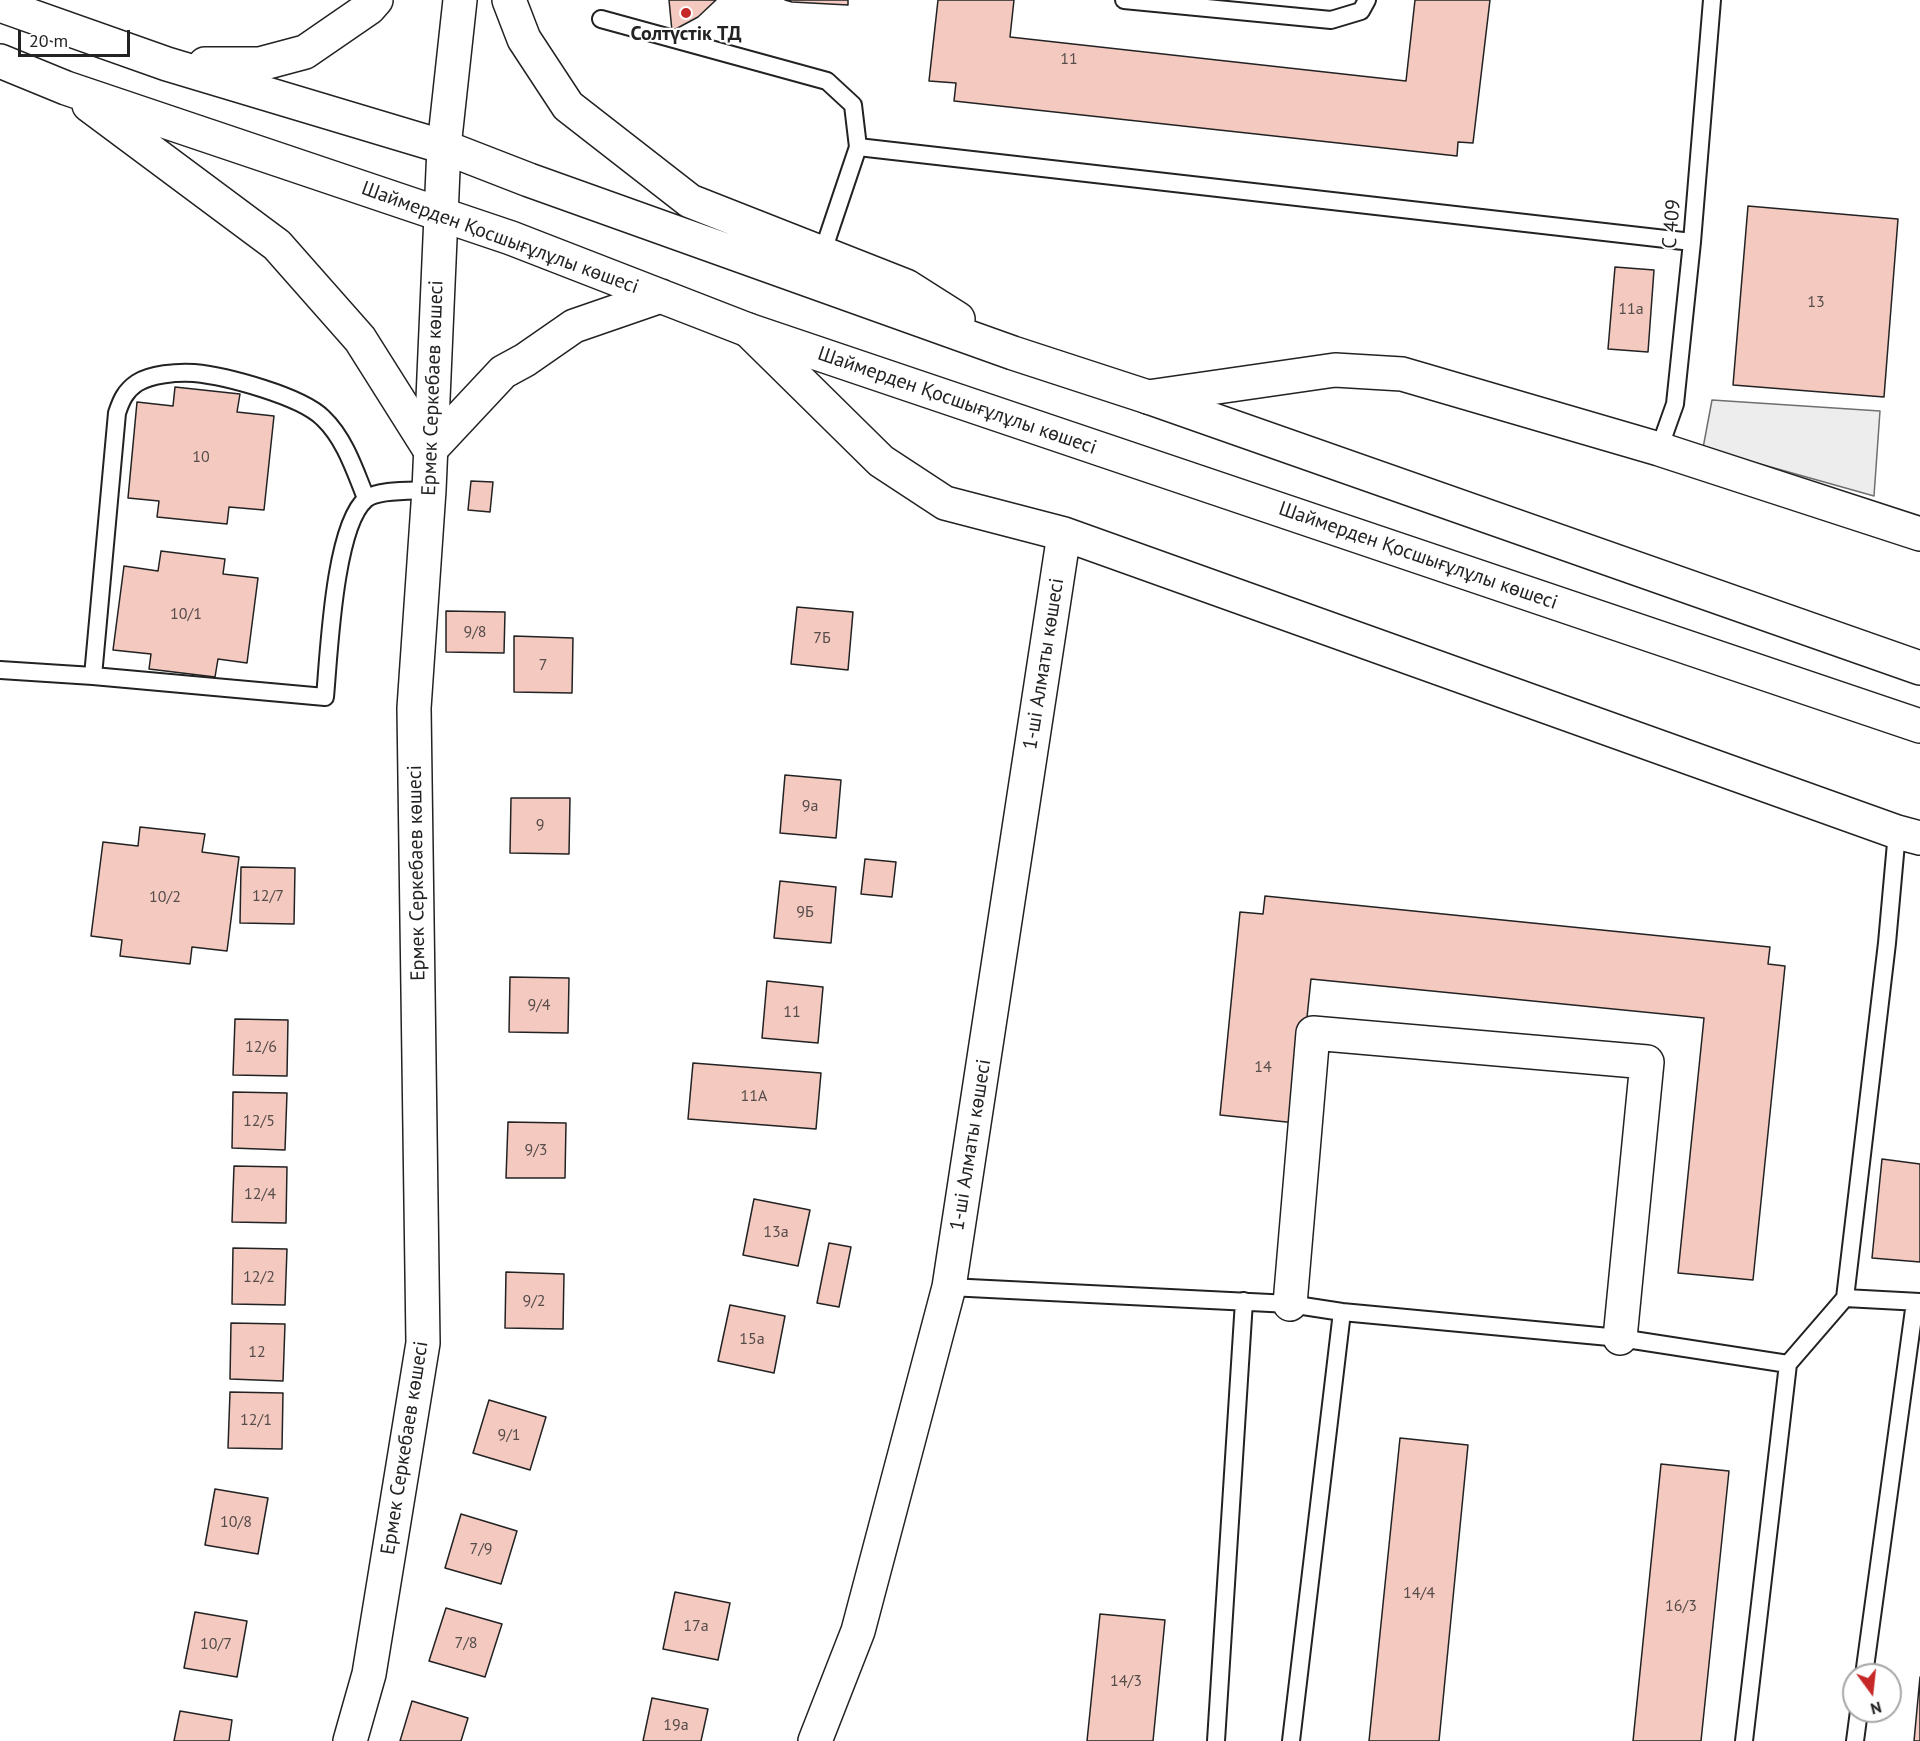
<!DOCTYPE html>
<meta charset="utf-8">
<style>
body{margin:0}
#map{position:relative;width:1920px;height:1741px;overflow:hidden;background:#fff;font-family:"PT Sans",sans-serif}
canvas{display:block}
.north{position:absolute;left:1842px;top:1663px;width:60px;height:60px;box-sizing:border-box;background:#fff;border:2px solid #a7a7a7;border-radius:50%;rotate:165deg;font-size:16px;font-weight:700;line-height:24px;text-align:center;color:#222}
.north::after{content:'';display:block;margin:auto;width:21px;height:27px;background:#c62828;clip-path:polygon(50% 0,100% 100%,50% 72%,0 100%)}
.scale{position:absolute;left:18px;top:30px;width:112px;height:27px;box-sizing:border-box;border:3px solid #222;border-top:0;padding-left:8px;font-size:18px;line-height:21px;white-space:nowrap;color:#222;-webkit-text-stroke:4px #fff;paint-order:stroke}
</style>
<div id="map">
<canvas width="1920" height="1741"></canvas>
<div class="north">N</div>
<div class="scale">20 m</div>
</div>
<script>
const context = document.querySelector('canvas').getContext('2d');
context.lineJoin = 'round';
function fillPath(path, color) { context.fillStyle = color; context.fill(path, 'evenodd'); }
function stroke(path, color, width, dash) { context.strokeStyle = color; context.lineWidth = width; context.lineCap = dash ? 'butt' : 'round'; context.setLineDash(dash || []); context.stroke(path); }
function drawText(font, color, halo, rows, align = 'center') {
  context.font = font + ' "PT Sans",sans-serif'; context.lineWidth = 4.5; context.setLineDash([]); context.textBaseline = 'middle'; context.strokeStyle = halo; context.fillStyle = color; for (const [text, x, y, turn = 0] of rows) {
    context.save(); context.translate(x, y); context.rotate((+turn || 0) * Math.PI / 180); context.textAlign = isNaN(turn) ? turn : align; if (halo) context.strokeText(text, 0, 0); context.fillText(text, 0, 0); context.restore();
  }
}
const parking = new Path2D(`
 M1712 400 1880 411 1874 496 1703 448Z`);
fillPath(parking, '#ededed');
stroke(parking, '#6f6f6f', 1.5);
const building = new Path2D(`
 M669 0H716L698 17 672 31Z
 M785 0H848V5L792 2Z
 M938 0H1014L1010 37 1406 81 1415 0H1490L1473 143 1458 142 1457 156 954 101 956 83 929 81Z
 M1748 206 1898 219 1884 397 1733 385Z
 M1615 267 1654 270 1648 352 1608 349Z
 M175 387 240 394 237 412 274 416 264 510 229 507 227 524 157 517 159 501 128 498 137 402 173 406Z
 M471 481 493 482 490 512 468 510Z
 M161 551 225 559 223 574 258 578 247 663 218 659 215 677 149 669 151 654 113 650 124 566 158 571Z
 M797 607 853 612 848 670 791 664Z
 M446 611 505 612 504 653 446 652Z
 M514 636 573 638 572 693 514 692Z
 M785 775 841 780 836 838 780 833Z
 M511 798H570L569 854 510 853Z
 M140 827 205 834 202 852 239 857 227 951 192 947 190 964 120 956 122 940 91 936 103 842 138 846Z
 M865 859 896 862 892 897 861 894Z
 M241 867 295 868 294 924 240 923Z
 M780 881 836 887 831 943 774 938Z
 M1265 896 1770 947 1768 964 1785 966 1753 1280 1678 1273 1704 1018 1311 979 1296 1123 1220 1115 1240 912 1263 914Z
 M510 977 569 978 568 1033 509 1032Z
 M767 981 823 987 818 1043 762 1038Z
 M235 1019 288 1020 287 1076 233 1075Z
 M693 1063 821 1073 816 1129 688 1119Z
 M233 1092 287 1093 285 1150 232 1148Z
 M508 1122 566 1123 565 1178H506Z
 M1882 1159 1920 1164V1262L1872 1258Z
 M234 1166 287 1167 286 1223 232 1222Z
 M754 1199 810 1210 798 1266 743 1255Z
 M829 1243 851 1247 839 1307 817 1303Z
 M233 1248 287 1249 285 1305 232 1304Z
 M506 1272 564 1274 563 1329 505 1328Z
 M730 1305 785 1316 774 1373 718 1361Z
 M231 1323 285 1324 283 1381 230 1379Z
 M230 1392 283 1393 282 1449 228 1448Z
 M489 1400 546 1417 530 1470 473 1453Z
 M1400 1438 1468 1445 1439 1741H1369Z
 M1661 1464 1729 1471 1701 1741H1633Z
 M215 1489 268 1498 258 1554 205 1545Z
 M461 1514 517 1531 501 1584 445 1568Z
 M675 1592 730 1603 718 1660 663 1649Z
 M446 1608 502 1624 485 1677 429 1661Z
 M195 1612 247 1621 237 1677 184 1668Z
 M1100 1614 1165 1620 1153 1741H1087Z
 M1920 1677V1741H1914Z
 M652 1698 708 1709 701 1741H643Z
 M412 1701 468 1718 461 1741H400Z
 M180 1711 232 1720 229 1741H174Z`);
fillPath(building, '#f3c9c0');
stroke(building, '#222', 1.5);
const lane = new Path2D(`
 M1124 0 1331 20 1361 11 1367 0
 M601 19 827 81 853 105 858 147 821 257
 M858 147 1692 242
 M1659 449 1675 404 1692 242 1712 0
 M0 670 93 676 325 697C329 654 334 526 366 499 377 489 414 491 429 490
 M93 676 117 413C121 401 125 391 137 383 151 374 177 372 194 373 226 376 301 396 323 418 345 439 355 471 366 498
 M949 1287 1290 1304 1342 1312 1620 1338 1788 1364 1845 1298 1887 943 1897 832
 M1845 1298 1920 1302
 M1864 1675 1915 1302
 M1216 1741 1244 1301
 M1291 1741 1342 1312
 M1744 1741 1788 1364
 M1855 1741 1859 1711`);
const street = new Path2D(`
 M748 330 881 461 945 503 1064 534 1897 832 1920 838
 M1148 397 1335 370 1402 374 1659 449 1920 534
 M1290 1304 1313 1033 1647 1062 1620 1338
 M350 1741 369 1674 423 1343 414 708 429 490 444 147 460 0
 M815 1741 858 1631 949 1287 1064 534`);
const secondary = new Path2D(`
 M509 0 524 39 568 106 690 201 906 286 958 319
 M0 5 167 64 444 147 529 180 1013 353 1148 397 1920 668
 M0 61 66 88 511 238 748 330 1920 726
 M205 64H260L305 52 369 8 376 0
 M89 105 277 245 360 339 430 450 503 372 525 360 574 326 661 296`);
stroke(lane, '#222', 20);
stroke(street, '#222', 36);
stroke(secondary, '#222', 36);
stroke(lane, '#fff', 16);
stroke(street, '#fff', 33);
stroke(secondary, '#fff', 33);
for (const [x, y, r, color] of [
 [686,13,6,"#c62828"]
]) { const dot = new Path2D(); dot.arc(x, y, r, 0, 2 * Math.PI); context.fillStyle = color; context.fill(dot); stroke(dot, '#fff', 2); }
drawText('16px', '#564c4a', null, [
 ["11",1069,59],
 ["13",1816,302],
 ["11а",1631,309],
 ["10",201,457],
 ["10/1",186,614],
 ["9/8",475,632],
 ["7Б",822,638],
 ["7",543,665],
 ["9а",810,806],
 ["9",540,825],
 ["12/7",268,896],
 ["10/2",165,897],
 ["9Б",805,912],
 ["9/4",539,1005],
 ["11",792,1012],
 ["12/6",261,1047],
 ["14",1263,1067],
 ["11А",754,1096],
 ["12/5",259,1121],
 ["9/3",536,1150],
 ["12/4",260,1194],
 ["13а",776,1232],
 ["12/2",259,1277],
 ["9/2",534,1301],
 ["15а",752,1339],
 ["12",257,1352],
 ["12/1",256,1420],
 ["9/1",509,1435],
 ["10/8",236,1522],
 ["7/9",481,1549],
 ["14/4",1419,1593],
 ["16/3",1681,1606],
 ["17а",696,1626],
 ["7/8",466,1643],
 ["10/7",216,1644],
 ["14/3",1126,1681],
 ["19а",676,1725]
]);
drawText('bold 20px', '#222', '#fff', [
 ["Солтүстік ТД",686,34]
]);
drawText('20px', '#222', '#fff', [
 ["С 409",1672,224,-85],
 ["Шаймерден Қосшығұлұлы көшесі",500,238,20],
 ["Ермек Серкебаев көшесі",433,388,-88],
 ["Шаймерден Қосшығұлұлы көшесі",957,401,19],
 ["Шаймерден Қосшығұлұлы көшесі",1418,556,19],
 ["1-ші Алматы көшесі",1044,664,-81],
 ["Ермек Серкебаев көшесі",417,873,-91],
 ["1-ші Алматы көшесі",971,1145,-81],
 ["Ермек Серкебаев көшесі",405,1448,-81]
]);
</script>
